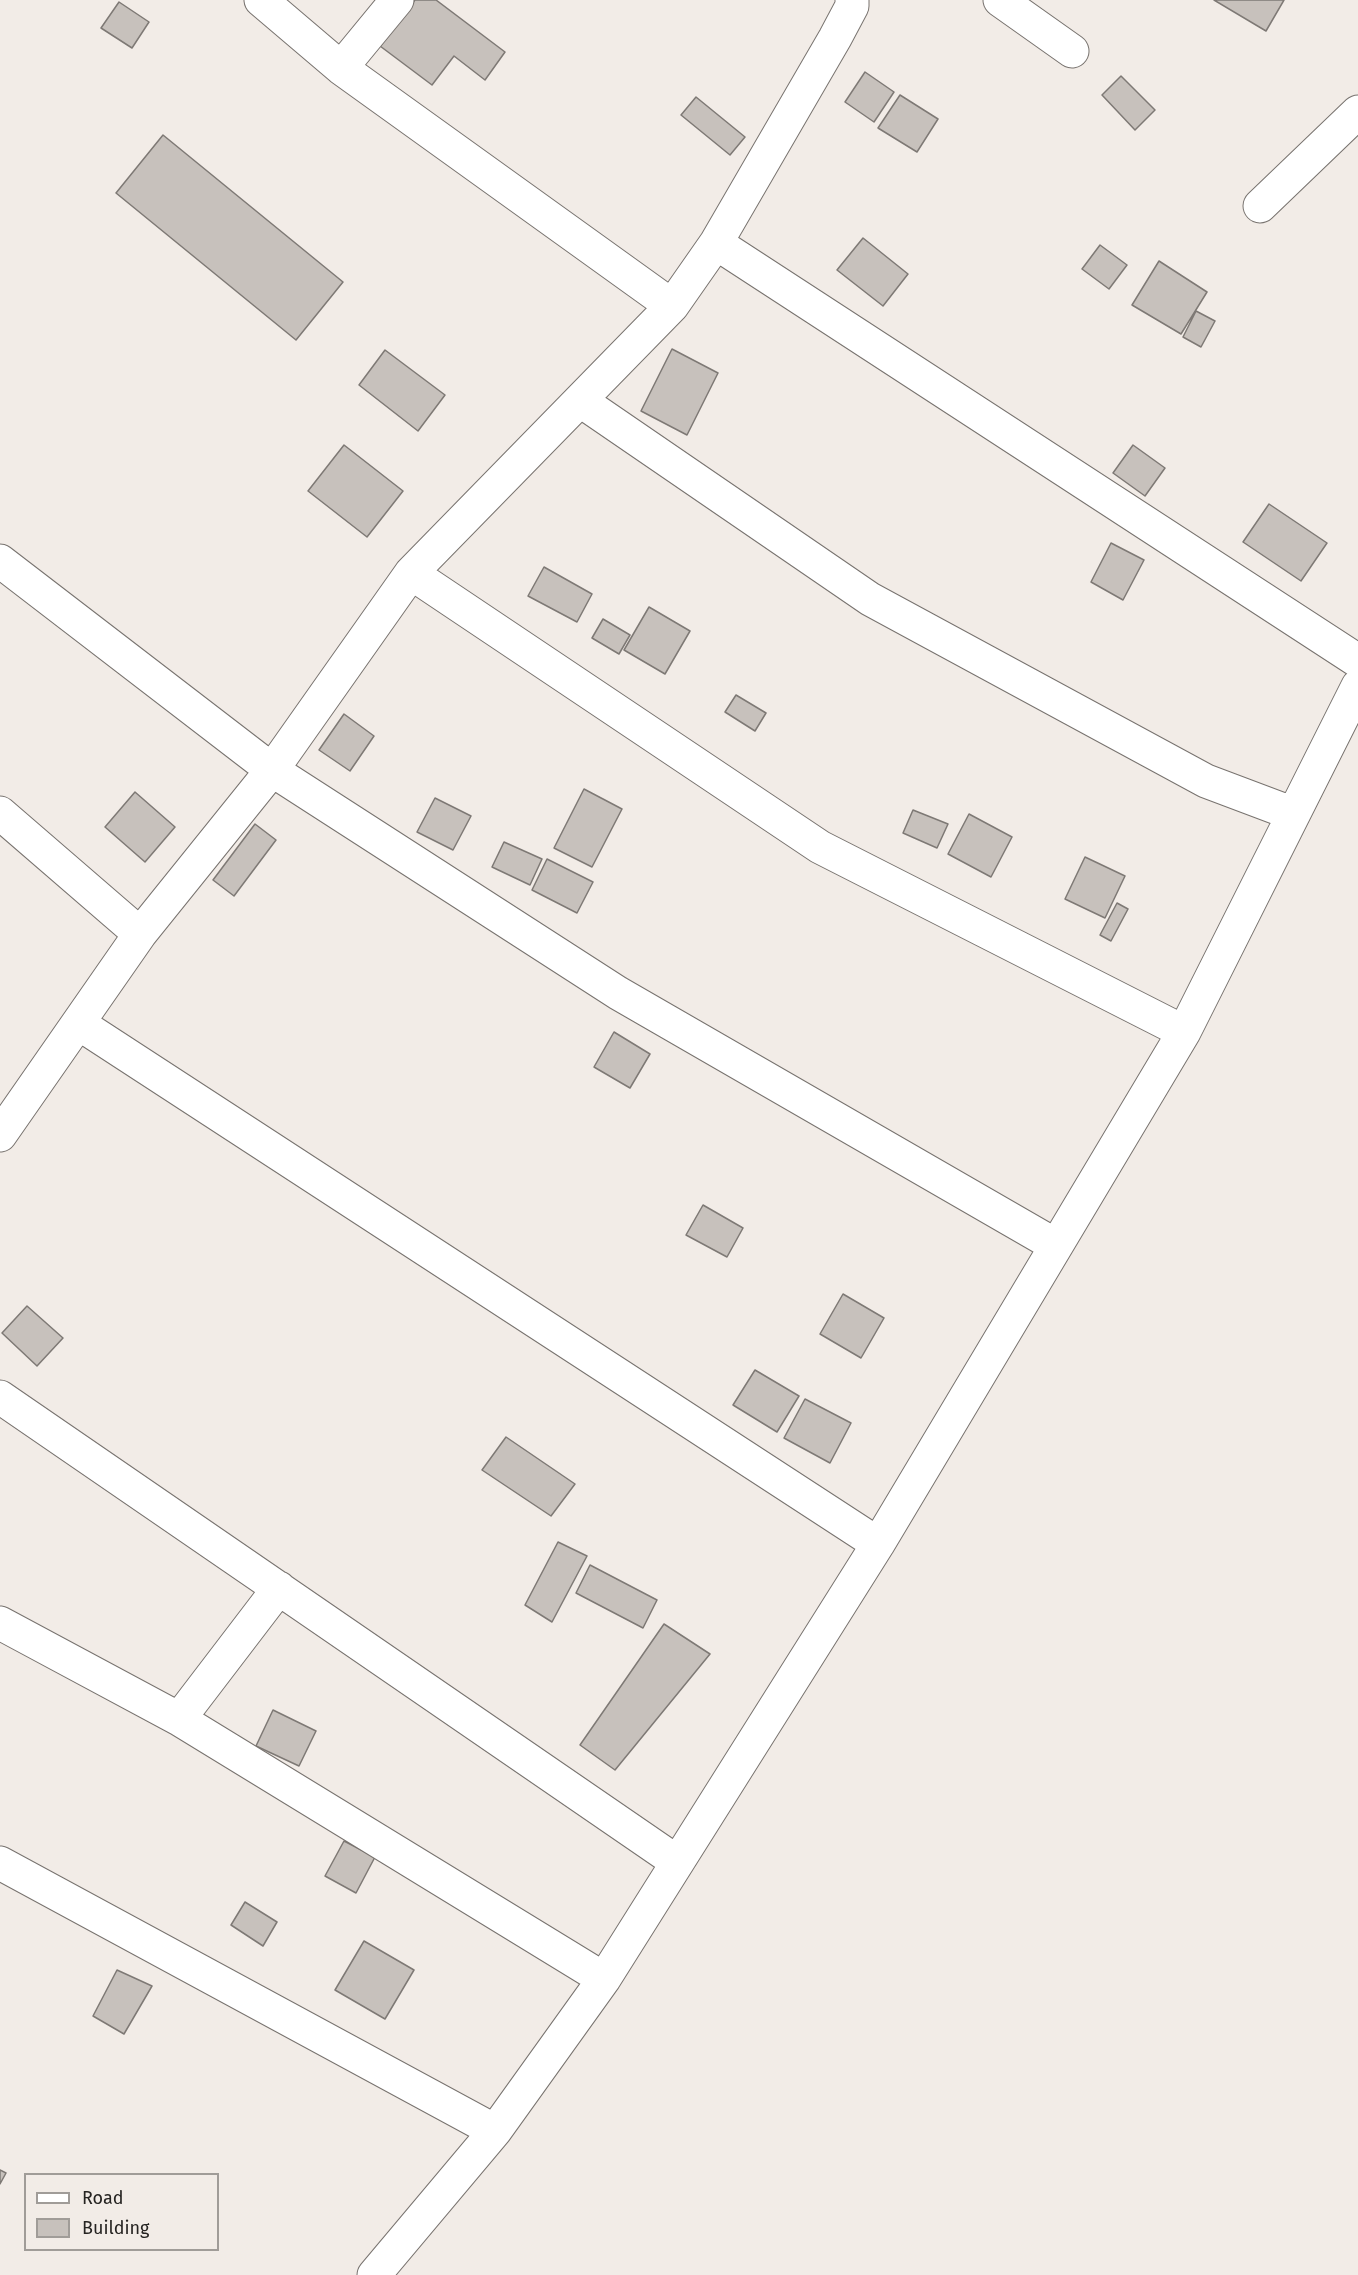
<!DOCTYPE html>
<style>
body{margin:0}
#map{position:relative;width:1358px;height:2275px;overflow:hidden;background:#f2ece7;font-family:"Fira Sans",sans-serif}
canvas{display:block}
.legend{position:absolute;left:24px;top:2173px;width:195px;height:78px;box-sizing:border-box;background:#f2ece7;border:2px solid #a09c98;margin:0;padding:8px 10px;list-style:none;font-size:18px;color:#262422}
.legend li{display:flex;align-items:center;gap:12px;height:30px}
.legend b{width:30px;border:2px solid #a09c98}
</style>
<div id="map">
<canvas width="1358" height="2275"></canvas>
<ul class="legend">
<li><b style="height:8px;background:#fff"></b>Road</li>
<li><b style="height:16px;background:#c7c1bc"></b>Building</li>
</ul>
</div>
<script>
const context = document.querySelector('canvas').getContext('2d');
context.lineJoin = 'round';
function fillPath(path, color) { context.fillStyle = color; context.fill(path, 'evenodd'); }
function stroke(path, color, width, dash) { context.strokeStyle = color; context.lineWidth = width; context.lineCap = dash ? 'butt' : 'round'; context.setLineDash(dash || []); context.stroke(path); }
const building = new Path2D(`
 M415 0H436L505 52 485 80 454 56 432 85 380 46Z
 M1214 0H1284L1266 31Z
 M119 2 149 22 132 48 101 28Z
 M865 72 894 92 874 122 845 102Z
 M1121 76 1155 110 1135 130 1102 95Z
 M900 95 938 119 917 152 878 128Z
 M696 97 745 137 730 155 681 115Z
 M163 135 343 282 296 340 116 193Z
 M863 238 908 274 883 306 837 270Z
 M1100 245 1127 265 1109 289 1082 269Z
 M1159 261 1207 292 1181 334 1132 305Z
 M1196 311 1215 321 1201 347 1183 337Z
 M672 349 718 373 687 435 641 411Z
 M385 350 445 395 418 431 359 385Z
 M344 445 403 491 367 537 308 491Z
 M1133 445 1165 468 1145 496 1113 473Z
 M1269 504 1327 543 1301 581 1243 542Z
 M1111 543 1144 560 1123 600 1091 582Z
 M544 567 592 594 577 622 528 596Z
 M649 607 690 631 665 674 624 650Z
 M603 619 630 635 619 654 592 638Z
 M736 695 766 713 755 731 725 712Z
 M344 714 374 736 350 771 319 750Z
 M584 789 622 809 592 867 554 848Z
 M135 792 175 827 145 862 105 827Z
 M435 798 471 816 453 850 417 832Z
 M913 810 948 824 937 848 903 833Z
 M969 814 1012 837 991 877 948 854Z
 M255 824 276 840 234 896 213 880Z
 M504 842 542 859 530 885 492 867Z
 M1085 857 1125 876 1105 918 1065 899Z
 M547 859 593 882 577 913 532 890Z
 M1117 903 1128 909 1111 941 1100 935Z
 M614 1032 650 1054 630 1088 594 1067Z
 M703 1205 743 1228 727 1257 686 1235Z
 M843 1294 884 1318 861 1358 820 1334Z
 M27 1306 63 1338 37 1366 2 1333Z
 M755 1370 799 1396 777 1432 733 1405Z
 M805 1399 851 1423 830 1463 784 1438Z
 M506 1437 575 1484 551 1516 482 1470Z
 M558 1542 587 1556 552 1622 525 1605Z
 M590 1565 657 1600 643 1628 576 1593Z
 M664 1624 710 1654 615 1770 580 1745Z
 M273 1710 316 1731 299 1766 256 1746Z
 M344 1841 375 1857 356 1893 325 1876Z
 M245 1902 277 1922 263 1946 231 1925Z
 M364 1941 414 1970 385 2019 335 1990Z
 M117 1970 152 1986 124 2034 93 2016Z
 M0 2170 6 2173 0 2184Z`);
fillPath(building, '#c7c1bc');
stroke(building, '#7e7975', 1.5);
const minor = new Path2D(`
 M1000 0 1072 51
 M341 68 397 0
 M1260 206 1358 112
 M716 243 1358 661
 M672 306 716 243 835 38 852 6V0
 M581 401 870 599 1206 781 1291 813
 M0 561 272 770 618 993 1055 1245
 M411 573 820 847 1184 1032
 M0 813 140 934
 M78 1023 878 1544
 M0 1135 140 934 272 770 411 573 672 306 341 68 261 0
 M0 1397 677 1862
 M0 1623 179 1719 604 1979
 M179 1719 279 1588
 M0 1863 495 2131
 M374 2275 495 2131 604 1979 878 1544 1184 1032 1358 686`);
stroke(minor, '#78736f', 35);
stroke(minor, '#fff', 33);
</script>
